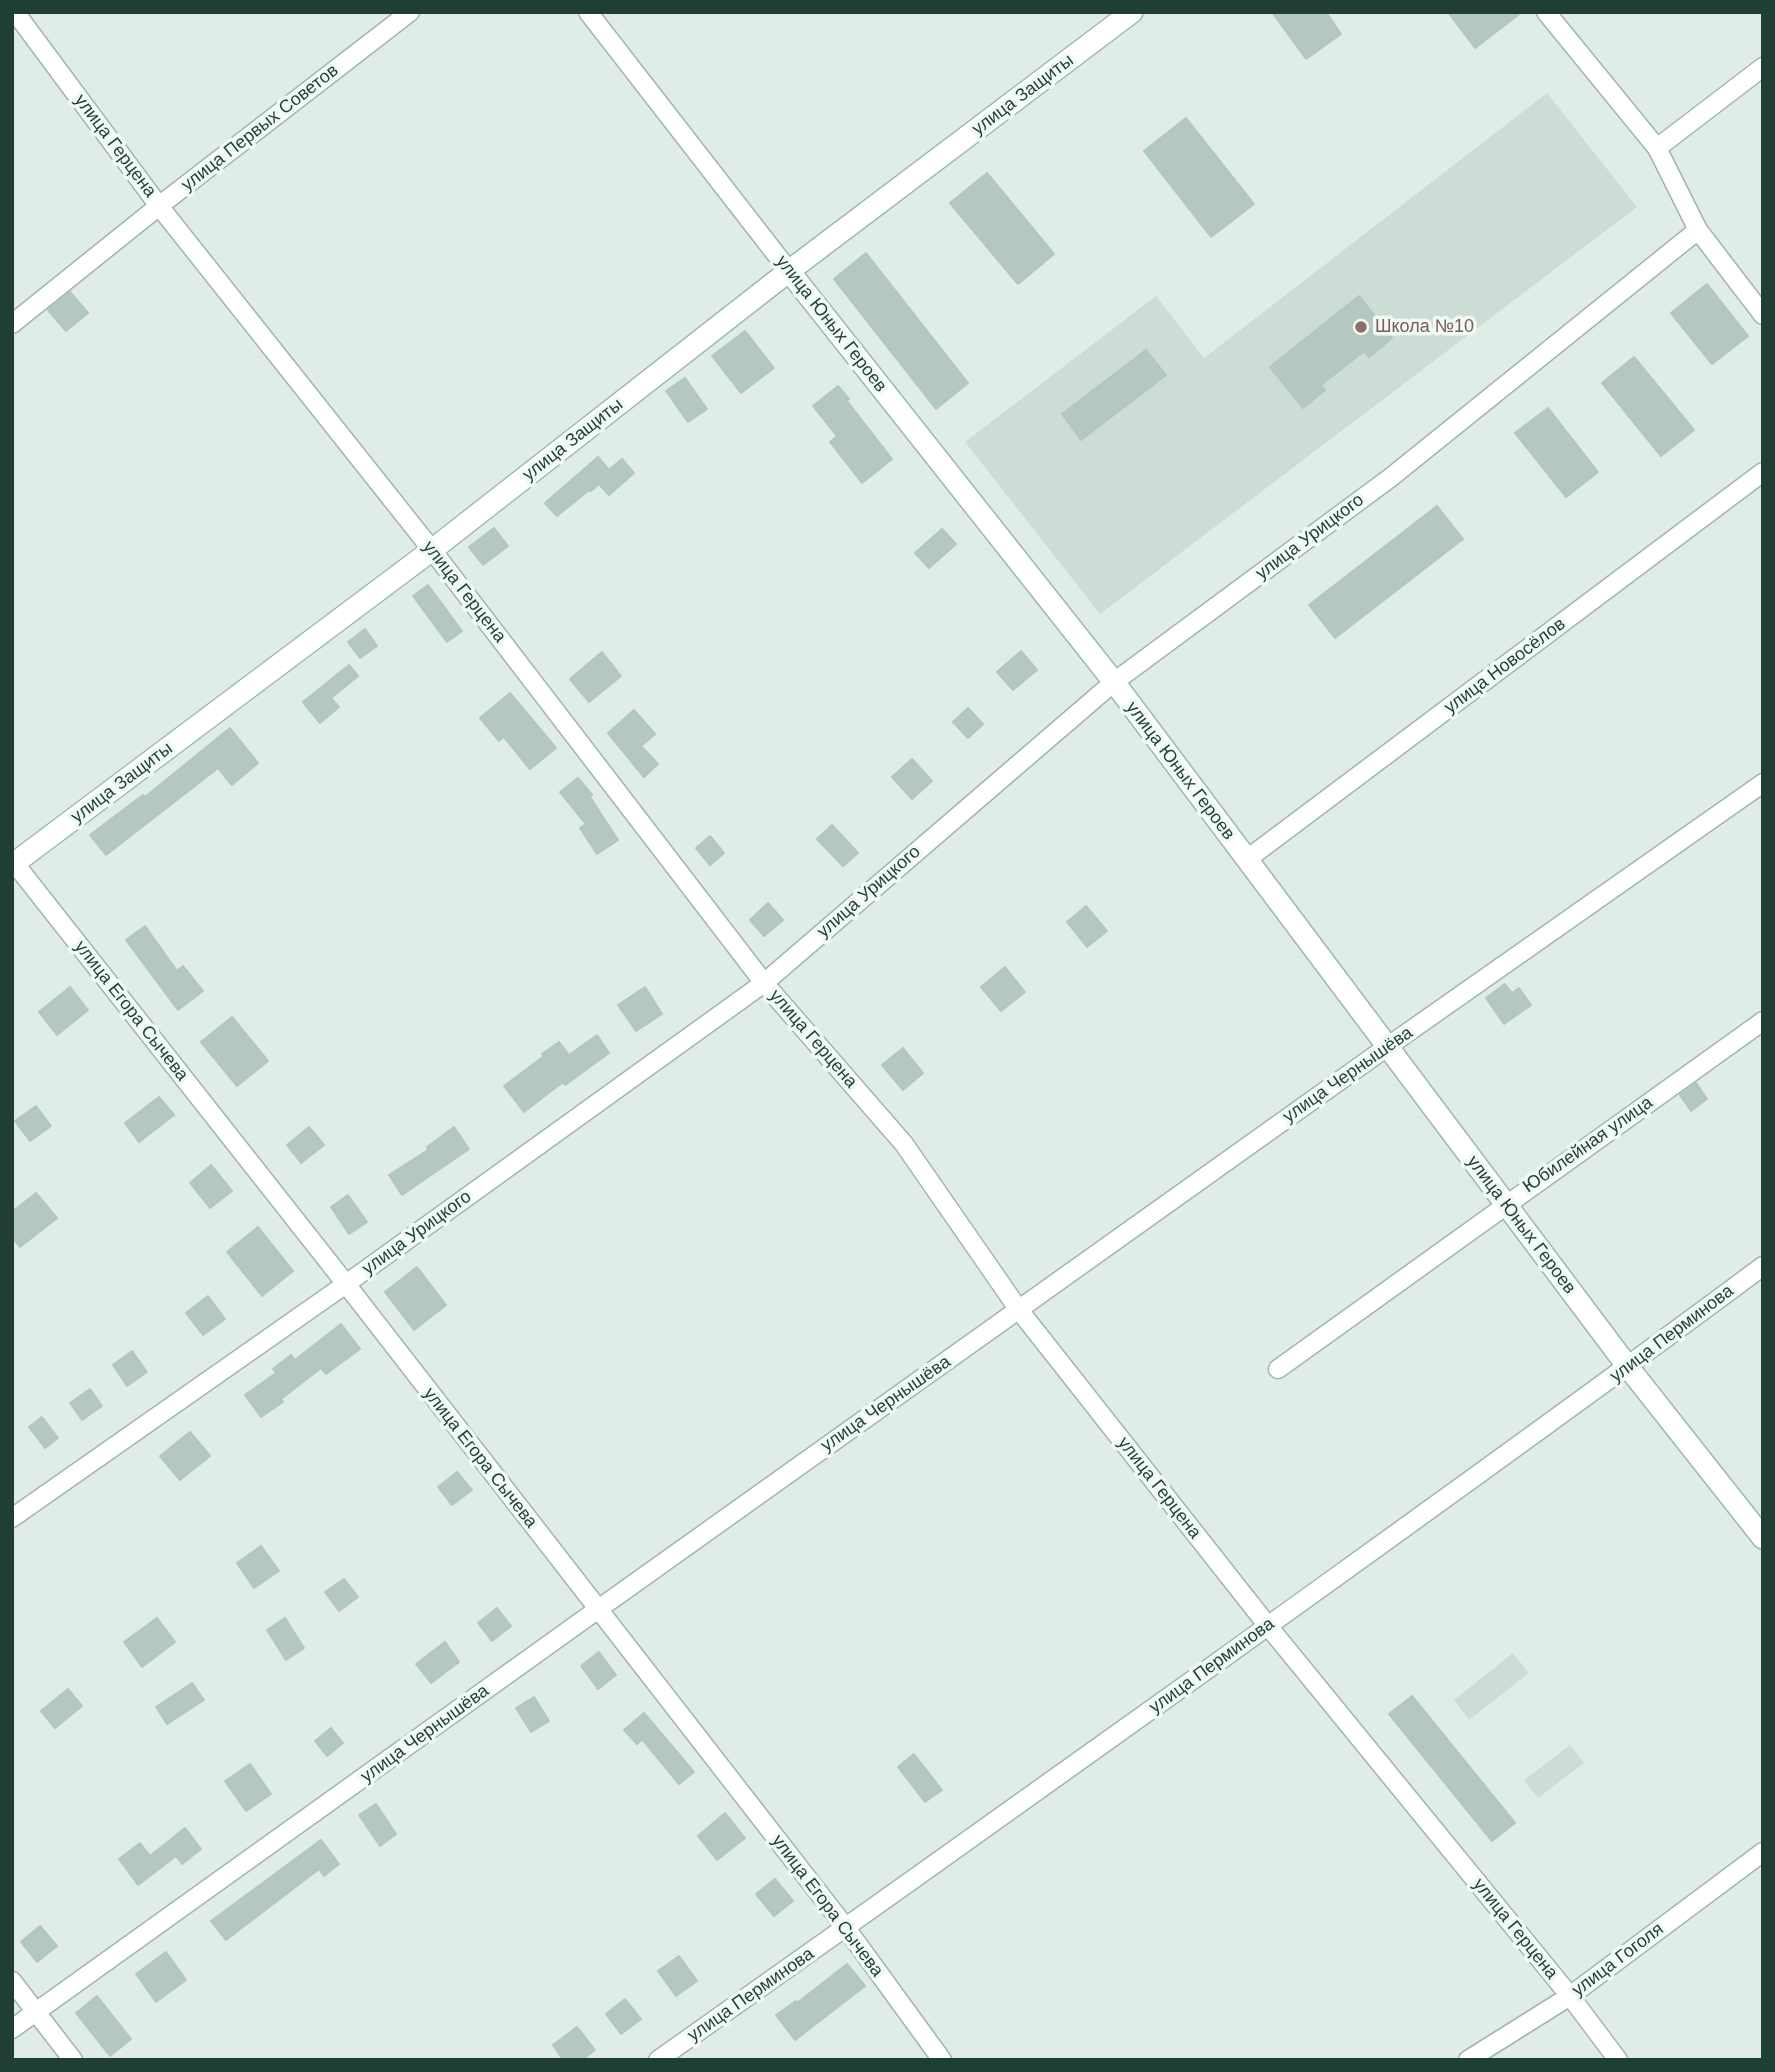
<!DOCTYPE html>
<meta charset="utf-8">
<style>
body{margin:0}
#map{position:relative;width:1775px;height:2072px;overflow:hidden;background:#e0ede7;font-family:Arial,sans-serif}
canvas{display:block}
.frame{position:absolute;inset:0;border:14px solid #1f3f36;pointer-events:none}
</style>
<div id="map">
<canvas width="1775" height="2072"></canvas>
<div class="frame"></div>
</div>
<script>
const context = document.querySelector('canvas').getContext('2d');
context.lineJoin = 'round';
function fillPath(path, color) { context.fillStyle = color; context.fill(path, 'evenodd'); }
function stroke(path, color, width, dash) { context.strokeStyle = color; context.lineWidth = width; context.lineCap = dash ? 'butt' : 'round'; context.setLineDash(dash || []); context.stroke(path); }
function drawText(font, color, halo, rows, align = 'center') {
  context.font = font + ' Arial,sans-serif'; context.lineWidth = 7; context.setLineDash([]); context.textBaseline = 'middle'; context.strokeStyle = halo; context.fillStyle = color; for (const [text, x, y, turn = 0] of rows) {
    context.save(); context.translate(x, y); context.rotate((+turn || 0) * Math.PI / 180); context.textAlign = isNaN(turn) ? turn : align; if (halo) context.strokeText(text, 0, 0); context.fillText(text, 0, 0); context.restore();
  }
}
fillPath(new Path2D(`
 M1547 93 1637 207 1100 614 965 442 1156 296 1204 358Z
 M1513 1653 1529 1673 1469 1720 1454 1700Z
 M1570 1745 1584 1763 1538 1798 1524 1780Z`), '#cedcd6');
const building = new Path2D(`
 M1272 12H1326L1341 34 1306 59Z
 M1448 12H1522L1475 48Z
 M1186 118 1254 204 1211 237 1144 151Z
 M987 173 1054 254 1018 284 950 203Z
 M866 253 968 383 936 409 834 279Z
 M1707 284 1748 336 1712 364 1671 313Z
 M70 292 88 313 66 331 48 310Z
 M1359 296 1392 338 1369 357 1364 351 1321 385 1325 390 1303 408 1270 367Z
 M745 331 774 368 741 393 712 356Z
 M1146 350 1166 375 1081 440 1062 414Z
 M1634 357 1694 430 1661 456 1602 383Z
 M685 378 707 409 688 422 666 391Z
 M838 386 849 399 847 401 892 459 862 483 830 442 837 436 813 406Z
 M1548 408 1598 472 1566 497 1515 433Z
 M598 457 609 470 622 459 634 473 609 495 599 484 591 491 589 490 557 516 545 503Z
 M1437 506 1463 539 1335 638 1309 605Z
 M494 528 508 546 483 565 469 547Z
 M942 529 956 544 929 568 915 553Z
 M428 585 462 631 447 642 413 596Z
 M365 629 377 646 360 658 348 642Z
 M1021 651 1037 670 1013 690 997 672Z
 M602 652 621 676 589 702 570 679Z
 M349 665 358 676 331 698 339 707 320 723 303 702Z
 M510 693 556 748 530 769 504 737 499 741 480 718Z
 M968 708 983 724 968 738 953 722Z
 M634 710 655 734 641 746 658 764 644 777 608 733Z
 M230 728 258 763 232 785 218 768 106 855 90 835 143 795 145 797Z
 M912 759 932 781 912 799 892 777Z
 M578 778 592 795 590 797 618 840 597 854 580 828 586 824 560 792Z
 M832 825 858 853 843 866 817 839Z
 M710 836 724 853 710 865 696 848Z
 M768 903 783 920 764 936 750 920Z
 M1086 906 1107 931 1087 947 1067 922Z
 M145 926 177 971 183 966 203 991 178 1010 126 940Z
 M1005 967 1025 992 1001 1011 981 987Z
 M1505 984 1512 993 1519 988 1531 1005 1504 1024 1486 998Z
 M70 987 88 1010 57 1035 39 1012Z
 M645 987 662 1014 636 1031 618 1005Z
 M232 1017 268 1061 237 1086 201 1042Z
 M597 1035 609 1053 565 1085 563 1082 524 1112 504 1086 544 1056 542 1054 559 1042 569 1055Z
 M903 1048 923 1073 903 1090 882 1065Z
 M1696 1083 1707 1099 1691 1111 1680 1095Z
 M159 1097 174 1115 139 1142 125 1123Z
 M36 1106 51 1126 30 1141 15 1121Z
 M309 1127 324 1145 301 1163 287 1145Z
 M454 1127 469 1149 402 1195 389 1175 428 1150 427 1147Z
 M211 1165 232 1191 210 1208 190 1183Z
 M36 1193 57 1218 20 1247 12 1237V1212Z
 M348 1195 367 1222 349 1234 331 1207Z
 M258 1227 293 1271 262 1296 227 1252Z
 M417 1267 446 1305 414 1330 385 1292Z
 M208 1296 225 1319 203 1335 186 1313Z
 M341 1324 360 1349 326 1374 321 1368 281 1399 283 1402 261 1417 245 1395 276 1373 273 1369 291 1355 295 1360Z
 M132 1351 147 1372 127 1386 113 1365Z
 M90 1389 102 1406 82 1420 70 1403Z
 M42 1417 58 1438 45 1448 29 1427Z
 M190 1432 210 1456 180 1480 160 1456Z
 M457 1472 472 1490 452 1505 438 1487Z
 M261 1546 279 1571 254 1588 237 1563Z
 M344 1579 358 1597 339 1611 325 1592Z
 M497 1608 511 1626 492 1641 478 1623Z
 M157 1618 175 1642 142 1667 124 1642Z
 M285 1618 304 1648 286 1660 267 1630Z
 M445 1642 459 1662 431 1683 416 1664Z
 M599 1652 616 1675 598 1689 581 1666Z
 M192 1683 204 1700 167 1724 156 1707Z
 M68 1689 82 1706 55 1728 41 1711Z
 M1412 1696 1515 1823 1492 1841 1389 1714Z
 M534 1697 549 1721 531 1732 516 1708Z
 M644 1713 694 1772 679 1784 642 1739 637 1744 624 1730Z
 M331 1728 343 1743 327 1756 315 1741Z
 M914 1754 942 1790 925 1802 898 1767Z
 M250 1764 271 1794 246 1811 225 1781Z
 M376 1804 396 1834 380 1846 359 1815Z
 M725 1813 745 1838 717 1860 698 1836Z
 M185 1828 201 1849 182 1864 176 1856 138 1885 119 1859 140 1843 150 1856Z
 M321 1840 339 1864 324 1876 319 1869 226 1940 211 1921Z
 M775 1879 793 1901 774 1916 756 1894Z
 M40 1926 57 1946 37 1962 21 1942Z
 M166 1952 186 1980 156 2002 136 1974Z
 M679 1956 697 1981 676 1996 658 1971Z
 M847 1964 865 1986 795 2040 776 2015 796 2001 797 2003Z
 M97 1996 131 2039 110 2056 76 2013Z
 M625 1999 641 2019 621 2034 606 2014Z
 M577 2027 595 2050 582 2060H563L553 2045Z`);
fillPath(building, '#b5c8c0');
stroke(building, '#b2c7be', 2);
const street = new Path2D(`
 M15 12 159 206 432 550 764 983 904 1144 1019 1310 1268 1626 1570 1996 1618 2060
 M588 12 789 271
 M1546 12 1657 148 1698 230 1763 315
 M1657 148 1763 67
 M12 324 159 206 410 12
 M12 860 346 1284 846 1928 942 2060
 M1246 860 1763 472
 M1278 1369 1763 1021
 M12 1518 346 1284 764 983 1114 682 1390 478 1698 230
 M12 1981 73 2060
 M12 2029 597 1610 1387 1047 1763 783
 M658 2060C844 1929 1030 1796 1215 1664 1398 1532 1582 1401 1763 1266
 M1468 2060 1570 1996 1763 1852`);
const secondary = new Path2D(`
 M789 271 1114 682 1628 1367 1763 1538
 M12 865 432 550 789 271 1132 12`);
stroke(street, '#a2b5ae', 21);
stroke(secondary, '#9db9af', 24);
stroke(street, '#fff', 18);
stroke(secondary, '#fff', 21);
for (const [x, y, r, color] of [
 [1361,327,7,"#8d6e63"]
]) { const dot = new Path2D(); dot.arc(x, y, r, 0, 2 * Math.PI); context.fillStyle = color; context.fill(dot); stroke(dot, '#f1f9f5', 2.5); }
drawText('18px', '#1f3f36', '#f1f9f5', [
 ["улица Защиты",1023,95,-37],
 ["улица Первых Советов",260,128,-38],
 ["улица Герцена",115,146,53],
 ["улица Юных Героев",831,324,52],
 ["улица Защиты",573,440,-38],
 ["улица Урицкого",1310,537,-37],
 ["улица Герцена",464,592,52],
 ["улица Новосёлов",1505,666,-37],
 ["улица Юных Героев",1180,771,53],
 ["улица Защиты",122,783,-37],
 ["улица Урицкого",869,892,-41],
 ["улица Егора Сычева",131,1011,52],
 ["улица Герцена",813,1039,49],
 ["улица Чернышёва",1348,1075,-35],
 ["Юбилейная улица",1588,1145,-35],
 ["улица Юных Героев",1521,1225,53],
 ["улица Урицкого",417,1233,-36],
 ["улица Перминова",1672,1334,-37],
 ["улица Чернышёва",886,1404,-35],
 ["улица Егора Сычева",480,1458,52],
 ["улица Герцена",1159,1488,52],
 ["улица Перминова",1212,1666,-36],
 ["улица Чернышёва",425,1734,-36],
 ["улица Егора Сычева",827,1906,53],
 ["улица Герцена",1515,1929,51],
 ["улица Гоголя",1618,1960,-37],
 ["улица Перминова",751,1995,-35]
]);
drawText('18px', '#785e54', '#f1f9f5', [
 ["Школа №10",1375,327]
], 'left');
</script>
